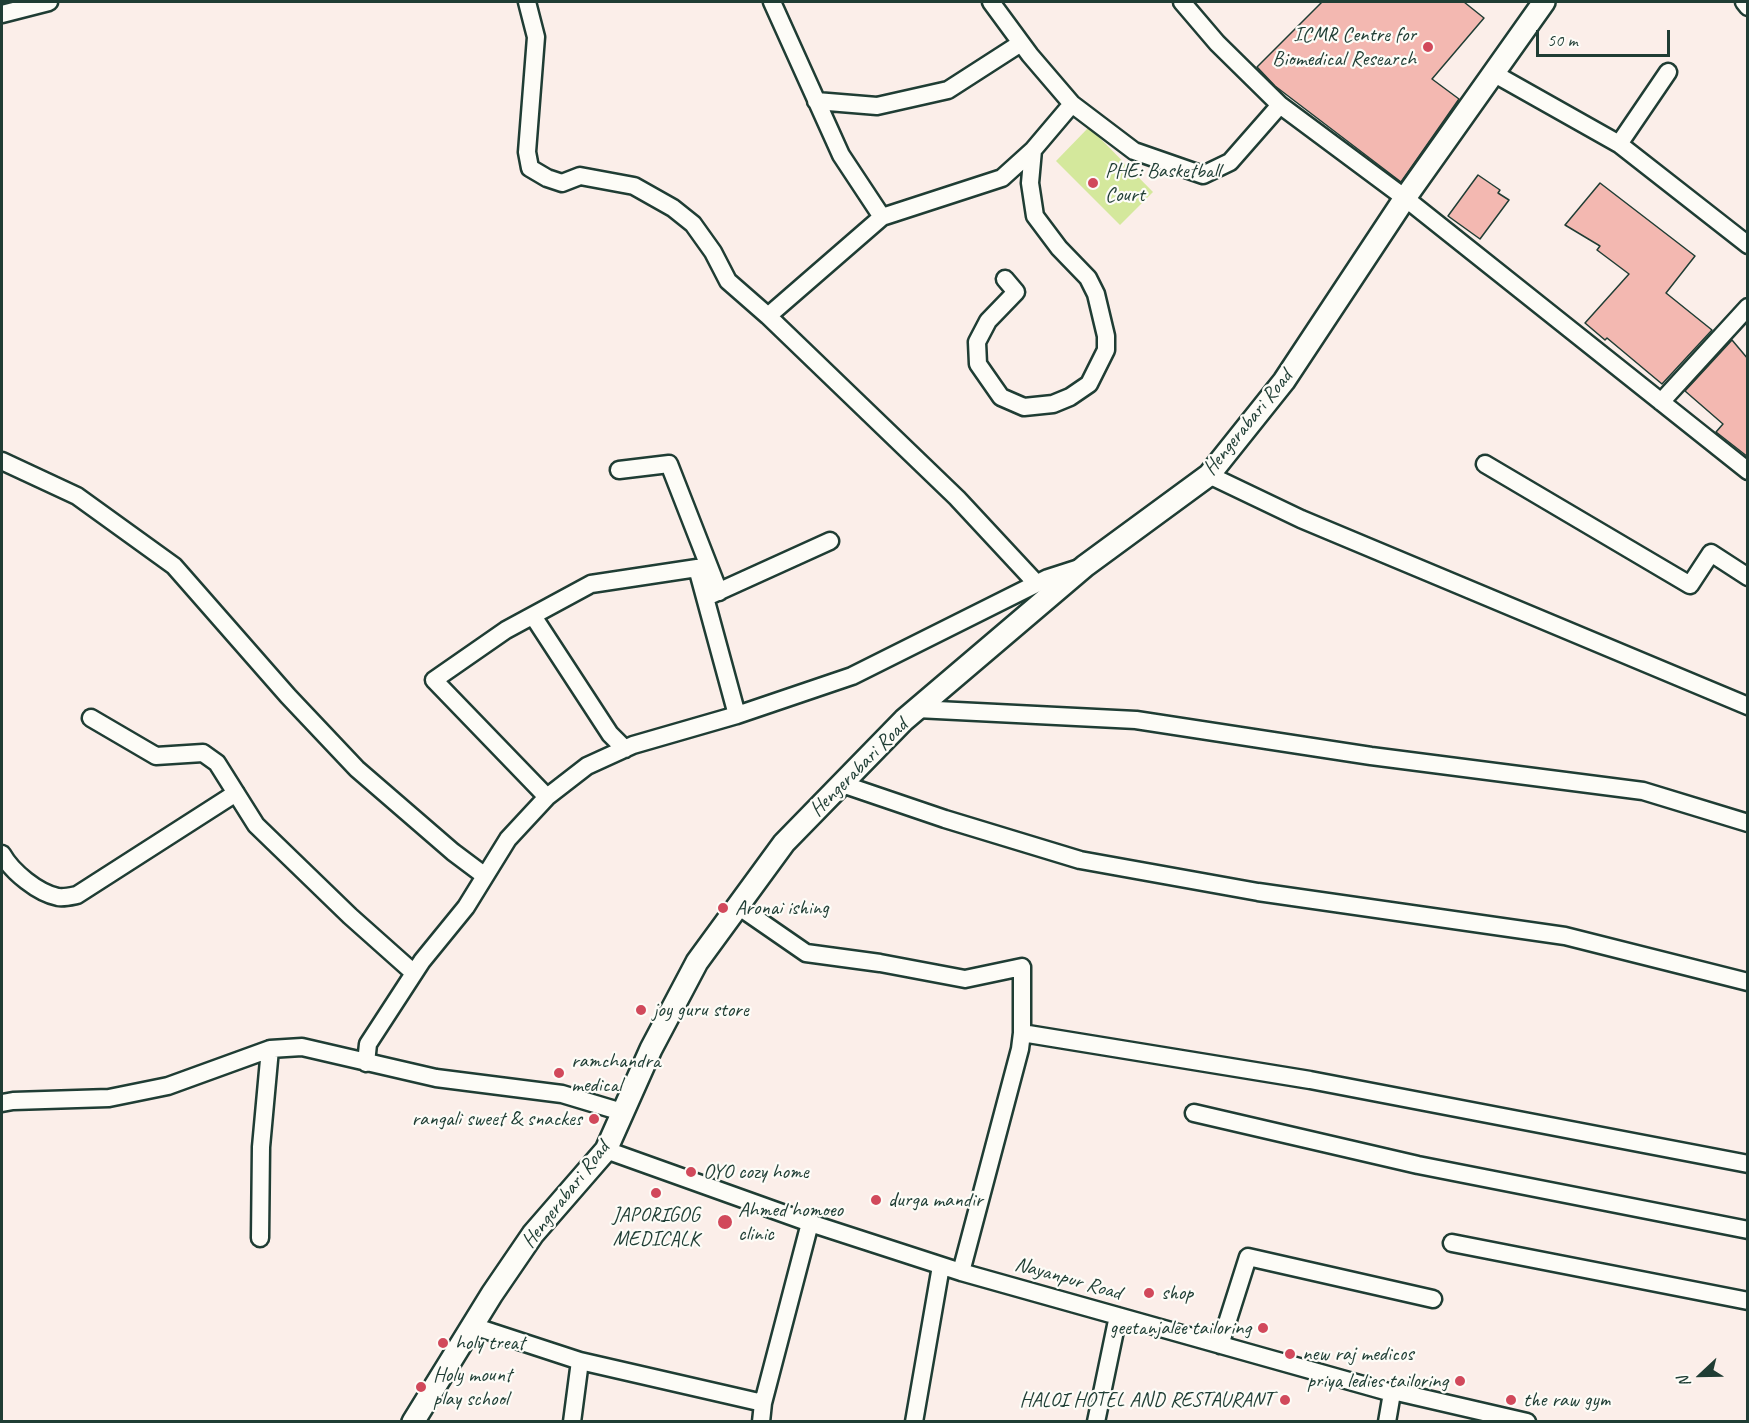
<!DOCTYPE html>
<style>
body{margin:0}
#map{position:relative;width:1749px;height:1423px;overflow:hidden;background:#fbeee9;font-family:Caveat,sans-serif}
canvas{display:block}
.frame{position:absolute;inset:0;border:3px solid #1f3d34;pointer-events:none}
.north{position:absolute;left:1671px;top:1345px;width:60px;height:60px;-webkit-text-stroke:4px #fdfcf7;paint-order:stroke;rotate:248deg;font-size:16px;font-weight:700;line-height:24px;text-align:center;color:#1f3d34}
.north::after{content:'';display:block;margin:auto;width:21px;height:27px;background:#1f3d34;clip-path:polygon(50% 0,100% 100%,50% 72%,0 100%)}
.scale{position:absolute;left:1536px;top:30px;width:134px;height:27px;box-sizing:border-box;border:3px solid #1f3d34;border-top:0;padding-left:8px;font-size:18px;line-height:21px;white-space:nowrap;color:#1f3d34;-webkit-text-stroke:4px #fdfcf7;paint-order:stroke}
</style>
<div id="map">
<canvas width="1749" height="1423"></canvas>
<div class="frame"></div>
<div class="north">N</div>
<div class="scale">50 m</div>
</div>
<script>
const ctx = document.querySelector('canvas').getContext('2d');
ctx.lineJoin = 'round';
function fillPath(path, color) {
  ctx.fillStyle = color;
  ctx.fill(path, 'evenodd');
}
function strokePath(path, color, width, dash) {
  ctx.strokeStyle = color;
  ctx.lineWidth = width;
  ctx.lineCap = dash ? 'butt' : 'round';
  ctx.setLineDash(dash || []);
  ctx.stroke(path);
}
function write(font, color, halo, rows, align = 'center') {
  ctx.font = font + ' Caveat,sans-serif';
  ctx.lineWidth = 4.5;
  ctx.setLineDash([]);
  ctx.textBaseline = 'middle';
  ctx.strokeStyle = halo;
  ctx.fillStyle = color;
  for (const [text, x, y, turn = 0] of rows) {
    ctx.save();
    ctx.translate(x, y);
    ctx.rotate((+turn || 0) * Math.PI / 180);
    ctx.textAlign = isNaN(turn) ? turn : align;
    if (halo) ctx.strokeText(text, 0, 0);
    ctx.fillText(text, 0, 0);
    ctx.restore();
  }
}
const green = new Path2D(`
 M1089,127l64,65 -33,33 -64,-64z`);
const building = new Path2D(`
 M1322,2h142l20,16 -52,61 27,20 -58,83 -126,-96 -18,-19z
 M1478,175l22,15 -2,3 11,7 -29,39 -32,-23z
 M1600,183l95,73 -29,37 46,37 -50,54 -55,-46 -2,2 -20,-17 44,-49 -32,-24 3,-4 -35,-21z
 M1732,340l16,19v98l-32,-25 7,-8 -38,-33z`);
const minor = new Path2D(`
 M527,2l9,35 -9,115 3,16 17,10 15,5 18,-7 54,10 39,22 20,16 20,28 15,29 40,35 189,182 80,86
 M772,2l69,153 41,62 120,-39 31,-28 39,-46
 M991,2l39,53 42,49 62,47 69,24 27,-13 50,-57
 M1182,2l35,41 63,62 125,93 343,273
 M1744,2l4,5
 M2,14l47,-12
 M1493,73l126,71 129,101
 M816,101l61,5 71,-16 73,-47
 M1619,144l49,-72
 M1005,279l11,13 -28,29 -11,21 1,22 23,33 23,10 29,-3 17,-7 19,-13 17,-34v-14l-10,-42 -8,-16 -29,-30 -24,-32 -5,-33 3,-33
 M768,316l114,-99
 M1661,402l87,-95
 M2,461l75,35 97,70 114,130 69,73 96,83 32,24
 M1485,464l205,121 21,-32 37,24
 M619,470l50,-6 50,128
 M1209,475l92,44 447,187
 M711,595l119,-54
 M533,616l77,118 15,15
 M917,709l219,11 235,36 272,35 105,32
 M91,718l65,38 47,-3 14,10 39,62 94,91 64,57
 M842,784l103,35 135,41 178,32 307,44 183,46
 M547,797l-113,-117 72,-50 85,-46 106,-16 40,147
 M2,854c10,18 36,39 56,43 6,1 14,-1 19,-2l159,-102
 M738,906l68,47 74,10 85,16 57,-12v66l-2,16 -59,223
 M1022,1033l288,47 438,84
 M366,1063l2,-19 54,-83 44,-54 42,-68 39,-42 40,-31 46,-21 104,-30 115,-39 196,-98 31,-10
 M2,1103l11,-2 96,-3 59,-12 102,-37 32,-2 134,31 126,16 60,18
 M1194,1113l224,52 330,65
 M606,1150l204,73 151,49 431,121 5,-1 130,30
 M260,1238l1,-91 9,-98
 M1452,1243l296,58
 M473,1326l107,35
 M1220,1345l28,-88 185,42
 M572,1422l8,-61 183,42 47,-180
 M761,1422l2,-19
 M914,1422l27,-156
 M1096,1422l22,-106
 M1387,1422l5,-29`);
const major = new Path2D(`
 M413,1422l79,-128 41,-60 73,-84 45,-101 46,-87 87,-119 120,-123 181,-154 124,-91 75,-94 121,-183 139,-196`);
const markers = [
 [1428,47,6,"#d1495b"],
 [1093,183,6,"#d1495b"],
 [723,908,6,"#d1495b"],
 [641,1010,6,"#d1495b"],
 [559,1073,6,"#d1495b"],
 [594,1119,6,"#d1495b"],
 [691,1172,6,"#d1495b"],
 [656,1193,6,"#d1495b"],
 [876,1200,6,"#d1495b"],
 [725,1222,8,"#d1495b"],
 [1149,1293,6,"#d1495b"],
 [1263,1328,6,"#d1495b"],
 [443,1343,6,"#d1495b"],
 [1290,1354,6,"#d1495b"],
 [1460,1381,6,"#d1495b"],
 [421,1387,6,"#d1495b"],
 [1285,1400,6,"#d1495b"],
 [1511,1400,6,"#d1495b"]
];
const poiNames = [
 ["ICMR Centre for",1416,35,"right"],
 ["Biomedical Research",1416,59,"right"],
 ["PHE: Basketball",1105,171],
 ["Court",1105,195],
 ["Aronai ishing",735,908],
 ["joy guru store",653,1010],
 ["ramchandra",571,1061],
 ["medical",571,1085],
 ["rangali sweet & snackes",582,1119,"right"],
 ["OYO cozy home",703,1172],
 ["durga mandir",888,1200],
 ["Ahmed homoeo",738,1210],
 ["clinic",738,1234],
 ["JAPORIGOG",656,1215,"center"],
 ["MEDICALK",656,1239,"center"],
 ["shop",1161,1293],
 ["geetanjalee tailoring",1251,1328,"right"],
 ["holy treat",455,1343],
 ["new raj medicos",1302,1354],
 ["Holy mount",433,1375],
 ["play school",433,1399],
 ["priya ledies tailoring",1448,1381,"right"],
 ["HALOI HOTEL AND RESTAURANT",1273,1400,"right"],
 ["the raw gym",1523,1400]
];
const streetNames = [
 ["Hengerabari Road",1248,423,-51],
 ["Hengerabari Road",859,768,-45],
 ["Hengerabari Road",566,1195,-52],
 ["Nayanpur Road",1068,1279,16]
];
fillPath(green, '#d4e89c');
fillPath(building, '#f3b8b1');
strokePath(building, '#1f3d34', 1.5);
strokePath(minor, '#1f3d34', 21);
strokePath(major, '#1f3d34', 26);
strokePath(minor, '#fdfcf7', 16);
strokePath(major, '#fdfcf7', 21);
for (const [x, y, r, color] of markers) {
  const dot = new Path2D();
  dot.arc(x, y, r, 0, 2 * Math.PI);
  ctx.fillStyle = color;
  ctx.fill(dot);
  strokePath(dot, '#fdfcf7', 2);
}
write('21px', '#1f3d34', '#fdfcf7', poiNames, 'left');
write('21px', '#1f3d34', '#fdfcf7', streetNames);
</script>
